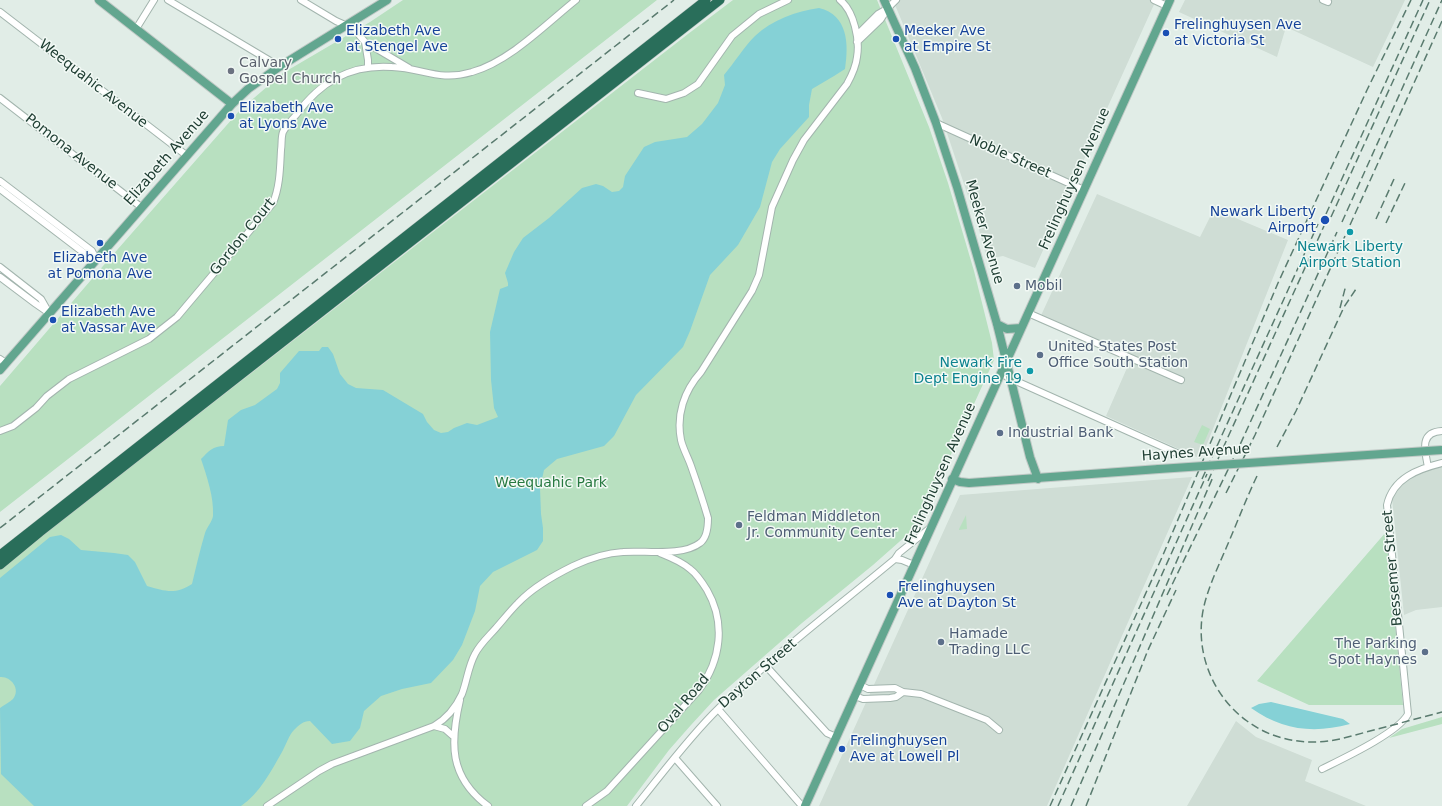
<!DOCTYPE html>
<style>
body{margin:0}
canvas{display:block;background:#e1ede7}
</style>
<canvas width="1442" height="806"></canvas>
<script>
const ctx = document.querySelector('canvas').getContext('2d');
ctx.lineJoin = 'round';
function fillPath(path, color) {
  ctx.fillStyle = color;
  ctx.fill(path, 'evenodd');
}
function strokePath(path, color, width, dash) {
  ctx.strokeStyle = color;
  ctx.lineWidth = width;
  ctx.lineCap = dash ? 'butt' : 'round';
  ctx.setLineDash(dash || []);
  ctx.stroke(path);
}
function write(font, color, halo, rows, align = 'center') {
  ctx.font = font + ' "DejaVu Sans",sans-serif';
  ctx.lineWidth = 3;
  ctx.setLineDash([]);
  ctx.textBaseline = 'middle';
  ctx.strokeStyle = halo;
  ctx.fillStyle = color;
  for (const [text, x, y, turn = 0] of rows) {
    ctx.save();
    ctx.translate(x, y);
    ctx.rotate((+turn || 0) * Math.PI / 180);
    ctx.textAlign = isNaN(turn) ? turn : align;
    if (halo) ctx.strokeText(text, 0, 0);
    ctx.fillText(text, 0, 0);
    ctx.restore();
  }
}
const built = new Path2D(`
 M893,0h263l-121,268 -32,-12 -16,3 -9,-33 -36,-108z
 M1185,0h220l-32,67 -87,-40 -9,30 -98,-45z
 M1097,194l103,43 14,-28 74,31 -87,219 -95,-43 24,-55 -92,-39z
 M1442,467v140l-26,3 -12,5 -12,-117 23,-30z
 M1192,477l-145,329h-228l141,-311z
 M1236,721l20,16 56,23 -7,21 61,25h-179z`);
const green = new Path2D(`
 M403,0h254l-657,512v-126l103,-120 137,-156 43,-37 87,-51z
 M733,0h144l52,127 19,56 26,88 18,72 2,17 -56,123 -22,44 -43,38 -71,58 -88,77 -23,25 -22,25 -42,56h-627v-236l39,-32 649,-504z
 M1202,425l8,4 -7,16 -9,-3z
 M966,515l1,14 -8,1v-1z
 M1386,532l17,173h-94l-52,-24z
 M1442,717v7l-53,14 13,-9z`);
const water = new Path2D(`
 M819,8c29,7 30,36 26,61l-11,7 -22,13 -3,16v12l-29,32 -8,13 -12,45 -22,38 -28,30 -20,56 -7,16 -47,48 -22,41 -10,10 -47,13 -13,11 -4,18 1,26 2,14v13l-6,9 -44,22 -13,14 -5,25 -13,34 -9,15 -22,23 -29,6 -21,7 -17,15 -4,17 -10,13 -18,3 -22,-23c-7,0 -11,4 -16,9 -5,5 -8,15 -12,22 -11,19 -22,41 -41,54h-207l-33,-32 -1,-66c4,-3 10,-6 13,-9 8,-10 -2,-23 -13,-22v-99l50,-41 11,-2 8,4 12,11 33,3 14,2 7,7 12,24c18,5 28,9 45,-2 4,-17 8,-34 13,-51 2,-6 7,-11 8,-17 1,-19 -6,-39 -12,-57 8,-8 12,-13 23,-13l4,-26 13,-10 14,-5 22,-16 3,-6v-10l19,-22h20l3,-4h6l5,7 7,20 8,10 8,4 27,2 40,24 4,8 7,8 7,3 7,-1 6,-4 13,-5 10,2 21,-8 -4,-9 -3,-28 -1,-48 10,-43 8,-3v-3l-3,-10 9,-21 9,-14 26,-20 33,-30 14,-4 7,2 9,6 7,-1 4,-4 2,-11 19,-29 11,-5 32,-5 15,-13 16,-21 7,-18 -1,-10c10,-12 20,-28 31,-39 17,-16 41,-25 64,-28z
 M1271,702l72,17 7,5c-37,10 -68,6 -99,-16l8,-4z`);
const minor = new Path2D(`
 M168,0l104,62 7,5
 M301,0l35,21 18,8 11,13 3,18v7
 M1154,0l13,6
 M1323,0l5,2
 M0,12l186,143
 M136,29l18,-29
 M857,35l21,-21 7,-4
 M365,42l44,26
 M857,42l24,-23 7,-11 8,-8
 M638,93l28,6 18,-6 14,-9 34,-48 27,-22 29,-14
 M0,98l141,109
 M936,123l148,67
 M0,181l92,70 4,8
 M0,189l88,67 8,3
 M0,267l41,32 8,14 -13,-9 -36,-27
 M1028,313l153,67
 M0,359l6,4
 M1007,377l174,78
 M0,431l13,-5 23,-18 11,-12 22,-17 80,-40 28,-22 96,-114c7,-17 7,-35 8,-53 1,-6 0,-13 2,-18 3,-6 9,-12 13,-17 24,-33 54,-51 96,-48 31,1 47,15 80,5 37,-10 74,-48 104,-72
 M1428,467c-3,-16 -9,-35 14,-36
 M895,559l7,1 12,5
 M766,666l61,67 9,4
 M860,685l8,4 27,-1 8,4 18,2 66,26 12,10
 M855,696l8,3 27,-1 6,-1 7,-5
 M460,700c-10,43 -11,77 28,106
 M718,709l84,97
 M434,726l11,3 8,7
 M675,758l42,48
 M1322,769c20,-10 76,-36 86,-55l-21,-209c6,-27 31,-36 55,-42
 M267,806l52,-35 13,-7 102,-38c12,-7 22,-19 28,-32 5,-13 6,-27 13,-40 5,-10 14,-18 21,-26 7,-8 14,-17 22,-25 15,-16 35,-27 55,-37 15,-7 33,-13 50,-14 21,-2 59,5 77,-9 7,-5 8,-17 8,-25 -5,-17 -11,-35 -17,-52 -3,-9 -8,-17 -10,-26 -5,-25 3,-49 20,-68l51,-81 7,-16 13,-68 21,-47 11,-20 43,-56c5,-9 9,-18 10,-27 3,-17 -3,-46 -17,-57
 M586,806l21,-15 92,-101c22,-30 27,-67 8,-100 -5,-8 -10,-16 -17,-21 -9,-8 -20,-12 -30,-16
 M636,806c26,-32 53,-69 83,-98 55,-53 117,-100 176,-149l4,-6 31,-25`);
const major = new Path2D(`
 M99,0l133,104
 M884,0l31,68 21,55 21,64 40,137 33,133 8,22
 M997,324l10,5 14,-1
 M0,370l232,-266 16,-15 31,-22 108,-67
 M952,479l8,3 9,1 190,-14
 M805,806l365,-806`);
const highway = new Path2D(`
 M0,555l706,-555
 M0,565l40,-33 680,-532`);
const rail = new Path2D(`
 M1326,214l97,-214
 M1331,217l99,-217
 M1376,219l18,-40
 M1342,222l100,-222
 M1386,223l19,-40
 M1350,225l92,-204
 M1340,308l6,-23
 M1277,447l19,-36 48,-104 12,-18
 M1257,476c-11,23 -20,47 -30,70 -8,19 -18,39 -23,60 -10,43 7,89 43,115 27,20 61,25 93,18l102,-27
 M1202,479l116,-255
 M1208,481l116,-255
 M1226,493l29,-58 90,-199
 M0,528l674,-528
 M1167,595l72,-148 98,-215
 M1050,806l113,-251 115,-272 89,-193 44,-90
 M1058,806l149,-332
 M1071,806l142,-329
 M1086,806l62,-156 28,-60`);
const majorBridge = new Path2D(`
 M1159,469l283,-19`);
const markers = [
 [1166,33,4,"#1a4fb4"],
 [338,39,4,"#1a4fb4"],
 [896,39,4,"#1a4fb4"],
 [231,71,4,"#6b7280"],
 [231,116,4,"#1a4fb4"],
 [1325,220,5,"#1a4fb4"],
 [1350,232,4,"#0f9aa8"],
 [100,243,4,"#1a4fb4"],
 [1017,286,4,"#5c6f8a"],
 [53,320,4,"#1a4fb4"],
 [1040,355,4,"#5c6f8a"],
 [1030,371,4,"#0f9aa8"],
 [1000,433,4,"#5c6f8a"],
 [739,525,4,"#5c6f8a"],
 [890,595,4,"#1a4fb4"],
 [941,642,4,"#5c6f8a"],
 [1425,652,4,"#5c6f8a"],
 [842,749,4,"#1a4fb4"]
];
const transitNames = [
 ["Frelinghuysen Ave",1174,25],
 ["at Victoria St",1174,41],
 ["Elizabeth Ave",346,31],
 ["at Stengel Ave",346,47],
 ["Meeker Ave",904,31],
 ["at Empire St",904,47],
 ["Elizabeth Ave",239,108],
 ["at Lyons Ave",239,124],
 ["Newark Liberty",1316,212,"right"],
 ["Airport",1316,228,"right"],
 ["Elizabeth Ave",100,258,"center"],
 ["at Pomona Ave",100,274,"center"],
 ["Elizabeth Ave",61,312],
 ["at Vassar Ave",61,328],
 ["Frelinghuysen",898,587],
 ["Ave at Dayton St",898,603],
 ["Frelinghuysen",850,741],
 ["Ave at Lowell Pl",850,757]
];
const worshipNames = [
 ["Calvary",239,63],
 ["Gospel Church",239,79]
];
const streetNames = [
 ["Weequahic Avenue",93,84,38],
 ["Pomona Avenue",71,152,38],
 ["Noble Street",1010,157,24],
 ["Elizabeth Avenue",167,158,-49],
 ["Frelinghuysen Avenue",1075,179,-66],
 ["Meeker Avenue",984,232,74],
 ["Gordon Court",243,237,-51],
 ["Haynes Avenue",1196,453,-4],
 ["Frelinghuysen Avenue",941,474,-66],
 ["Bessemer Street",1393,568,-95],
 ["Dayton Street",758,674,-41],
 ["Oval Road",684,704,-50]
];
const cultureNames = [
 ["Newark Liberty",1350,247],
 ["Airport Station",1350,263],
 ["Newark Fire",1022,363,"right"],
 ["Dept Engine 19",1022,379,"right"]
];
const serviceNames = [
 ["Mobil",1025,286],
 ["United States Post",1048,347],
 ["Office South Station",1048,363],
 ["Industrial Bank",1008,433],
 ["Feldman Middleton",747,517],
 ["Jr. Community Center",747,533],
 ["Hamade",949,634],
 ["Trading LLC",949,650],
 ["The Parking",1417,644,"right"],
 ["Spot Haynes",1417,660,"right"]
];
const parkNames = [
 ["Weequahic Park",551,483]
];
fillPath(built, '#cfddd5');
fillPath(green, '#b8e0c0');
fillPath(water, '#85d1d6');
strokePath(minor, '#a3b5ae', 8);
strokePath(major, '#c1c9c6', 10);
strokePath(highway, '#c1c9c6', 10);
strokePath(minor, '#fff', 6);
strokePath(major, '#62a68f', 8);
strokePath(highway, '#296e5a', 9);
strokePath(rail, '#5a7b6f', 1.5, [8, 4]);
strokePath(majorBridge, '#c1c9c6', 10, []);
strokePath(majorBridge, '#62a68f', 8);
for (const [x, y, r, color] of markers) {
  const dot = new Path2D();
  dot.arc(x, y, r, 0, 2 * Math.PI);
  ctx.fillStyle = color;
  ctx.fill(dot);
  strokePath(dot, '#f2f9f5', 1.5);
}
write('14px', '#164399', '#f2f9f5', transitNames, 'left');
write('14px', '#5b616d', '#f2f9f5', worshipNames, 'left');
write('14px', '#203f34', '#f2f9f5', streetNames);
write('14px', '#0d838f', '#f2f9f5', cultureNames);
write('14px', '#4e5e75', '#f2f9f5', serviceNames, 'left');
write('14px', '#277940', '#f2f9f5', parkNames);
</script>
